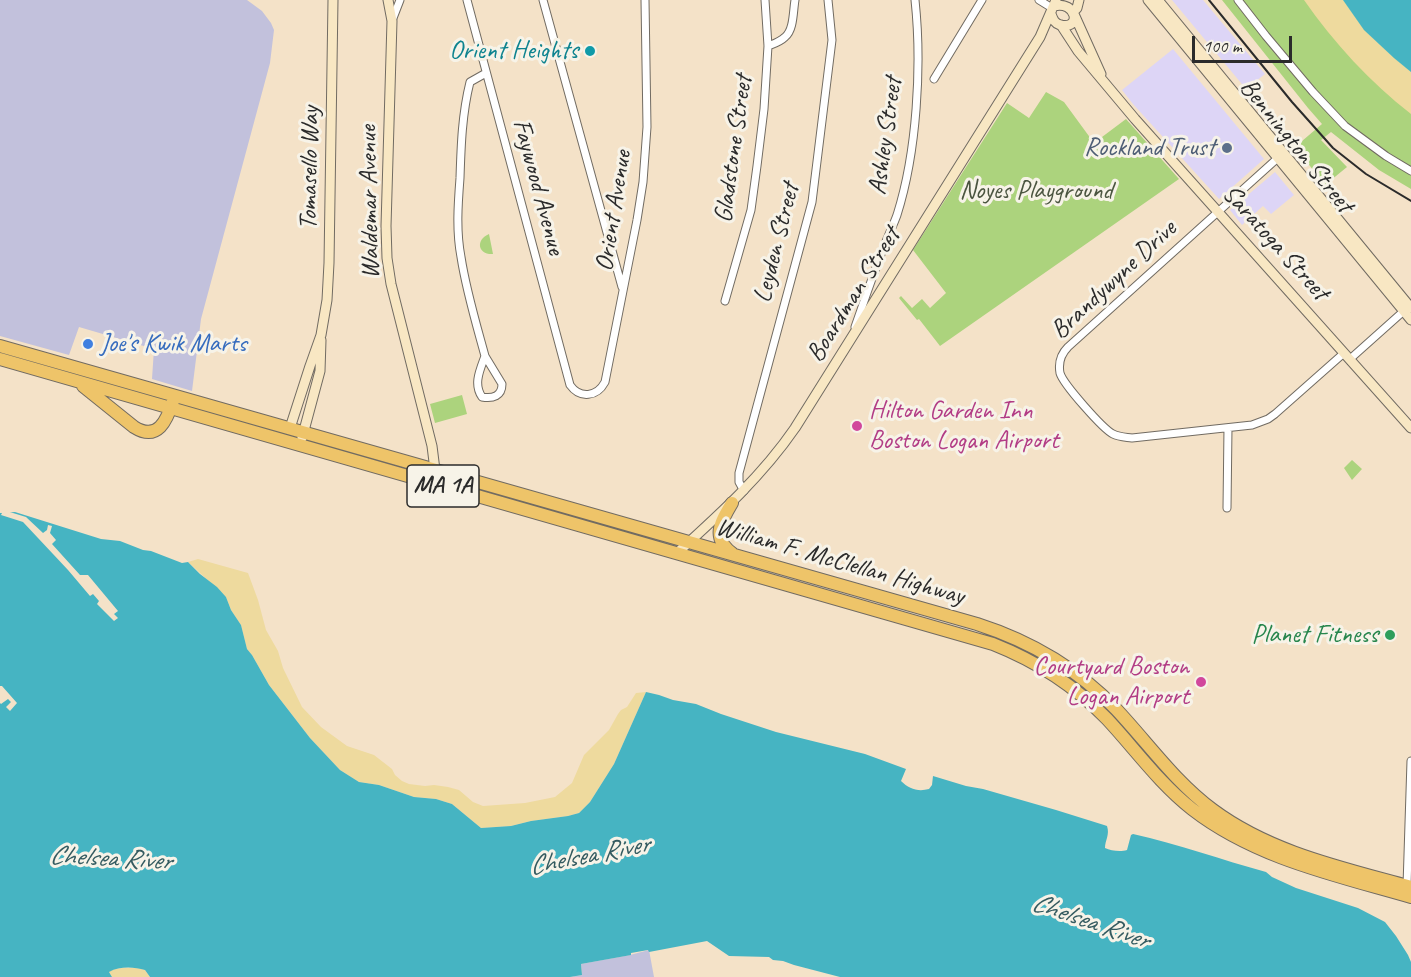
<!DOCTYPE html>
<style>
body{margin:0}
#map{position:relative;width:1411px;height:977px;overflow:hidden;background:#f4e2c8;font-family:Caveat,sans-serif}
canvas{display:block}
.scale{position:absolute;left:1192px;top:36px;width:100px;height:27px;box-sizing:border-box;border:3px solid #2b2b2b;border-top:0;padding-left:8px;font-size:18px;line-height:21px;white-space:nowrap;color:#2b2b2b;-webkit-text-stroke:4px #f7f3e8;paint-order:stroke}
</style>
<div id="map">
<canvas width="1411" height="977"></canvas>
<div class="scale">100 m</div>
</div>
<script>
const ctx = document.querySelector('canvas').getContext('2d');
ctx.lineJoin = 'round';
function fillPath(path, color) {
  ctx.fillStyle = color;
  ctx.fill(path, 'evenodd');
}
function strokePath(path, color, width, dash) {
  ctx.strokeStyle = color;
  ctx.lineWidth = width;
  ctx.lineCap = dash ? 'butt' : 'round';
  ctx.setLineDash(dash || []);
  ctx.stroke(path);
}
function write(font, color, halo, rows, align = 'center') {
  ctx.font = font + ' Caveat,sans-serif';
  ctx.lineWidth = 6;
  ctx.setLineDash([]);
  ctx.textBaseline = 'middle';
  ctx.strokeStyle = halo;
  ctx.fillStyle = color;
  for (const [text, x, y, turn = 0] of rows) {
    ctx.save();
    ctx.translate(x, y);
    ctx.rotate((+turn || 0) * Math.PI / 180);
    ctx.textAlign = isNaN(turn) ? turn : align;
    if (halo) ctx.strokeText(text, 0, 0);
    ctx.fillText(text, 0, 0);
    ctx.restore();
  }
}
const built = new Path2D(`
 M1172,0h31l62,74 -19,15z
 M1173,49l91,110 -45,40 -86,-95 -11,-14z
 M1275,172l19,23 -23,19 -8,-8 -21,19 -12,-15z`);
const industrial = new Path2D(`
 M0,0h247l15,11 9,12 3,7 -4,33 -69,256 -9,72 -40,-12 2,-30 -75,-22 -10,28 -69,-19z
 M649,950l5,27h-84l12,-2 -1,-11 49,-9z`);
const green = new Path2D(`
 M1222,0h121l21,30 30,28 17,14v117l-32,-19 -48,-38 -10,8 26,27 -22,18 -30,-38 27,-23 -14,-16z
 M1046,92l18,10 30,41 32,-24 53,60 -239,167 -21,-27 -2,1 -18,-22 2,-2 11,12 10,-9 8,9 16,-15 -33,-43 94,-147 22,15z
 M489,234l4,20c-15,1 -18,-14 -4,-20z
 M462,395l5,19 -32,9 -5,-19z
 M1352,460l10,9 -10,11 -8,-12z`);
const sand = new Path2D(`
 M1304,0h39l21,30 30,28 17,14v42c-41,-32 -77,-71 -107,-114z
 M198,559l50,14 10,27 8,30 12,21 5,17 19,39 19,20 26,19 27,9 18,14 3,6 7,6 7,3 16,2 9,-1 14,2 11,3 14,12 10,4 42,-3 30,-6 17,-14 12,-28 25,-25 9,-16 3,-4 6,-3 9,-14 10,-1 -32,72 -24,38 -11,11 -11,3 -37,5 -20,5 -30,2 -29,-24 -16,-5 -22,-2 -35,-12 -20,-3 -19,-12 -30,-32 -41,-53 -17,-30 -5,-6 -6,-24 -10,-15 -5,-13 -38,-35z
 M122,968h15l8,2 5,7h-38l-3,-5 2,-2z`);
const water = new Path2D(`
 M1343,0h68v72l-17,-14 -30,-28z
 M15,512l86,27 19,2 23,9 8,1 31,12 6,-1 12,12 17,13 9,10 5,13 10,15 6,24 5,6 17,30 41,53 30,32 19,12 20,3 35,12 22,2 16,5 29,24 30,-2 20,-5 37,-5 11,-3 11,-11 24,-38 32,-72 13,3 14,5 23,4 25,10 55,18 89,22 41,15 -5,12c8,8 17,11 28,8l3,-4 1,-9 33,10 17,3 73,21 48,15 3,1c3,9 -2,14 -2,22 6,3 16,4 22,2l4,-15 2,-1c45,10 89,26 133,38l6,5 24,11 62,20 27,14 11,14 12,19 3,7v15h-571l-46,-12 -11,-4 -10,-1 -4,-3 -40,-1 -22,-15 -58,11 -1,-2 -17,3v2l-50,9 1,11 -12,2h-420l-5,-7c-11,-3 -25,-4 -36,2l3,5h-112v-464z`);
const pier = new Path2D(`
 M0,509l26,8 17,16 4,-3 1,-5 4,1 -2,7 6,7 -4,4 28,31h8l30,36 -4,3 4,4 -4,3 -17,-17 2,-3 -6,-7 -3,2 -22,-26 -45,-48 -22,-7 1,-2 -2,-1z
 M0,686h2l15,17 -7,8 -4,-4 5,-5 -3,-3 -7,5 -1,-1z`);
const street = new Path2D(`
 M467,0l103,385c10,14 27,12 35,-3l32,-162 6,-38 4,-55 -2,-127
 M543,0l79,287
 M1039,0l13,8
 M1238,0l28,36 47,56 32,34 41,30 25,15
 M393,18l7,-18
 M768,46c5,-2 12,-4 17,-9 9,-7 8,-26 10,-37
 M934,79l48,-79
 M1280,156l-212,191c-7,7 -10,15 -8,26 3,11 43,56 53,61 6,3 12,3 19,4l120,-13 16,-6 7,-5 69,-61
 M725,301l26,-91 6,-44 7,-57 4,-63 -3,-46
 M855,327c9,-26 18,-52 28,-78 4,-11 10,-23 14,-34 20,-63 25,-150 18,-215
 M485,356c-9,-33 -19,-66 -24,-99 -5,-26 -3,-53 -1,-79 1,-32 2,-64 10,-96l16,-9
 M485,356l17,28c0,12 -9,15 -20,13 -9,-13 -2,-27 3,-41z
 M1350,359l56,-50
 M744,491l-5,-9v-9l73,-271 20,-162 -4,-40
 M1227,508l1,-80
 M1407,886l4,-125`);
const secondary = new Path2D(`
 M388,0l4,21 -6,205 1,32 4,26 41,162 3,24
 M1148,0l263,320
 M1158,0l253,308
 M1074,11l3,-3 2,-8
 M1051,14c2,5 3,9 9,11 23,5 16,-25 -6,-19
 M1074,14l27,60
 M1061,25l17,26 57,68 276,309
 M290,428l20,-62 11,-31 6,-35 2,-37 4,-263
 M302,438l18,-67 1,-31
 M677,553c43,-39 85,-77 118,-125l245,-391 16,-37`);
const highway = new Path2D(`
 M0,346l977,278c53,17 101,45 139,85 32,34 59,73 97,101 58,43 130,58 198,77
 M0,359l993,285c43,17 82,42 114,75 28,30 52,64 85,90 63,49 143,66 219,88
 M83,386l51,41c24,15 33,-7 39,-26
 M732,503c-12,20 -21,35 1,51`);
const rail = new Path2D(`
 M1209,0l83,102 41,46 33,26 45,27`);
const markers = [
 [590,51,6,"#0f9aa8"],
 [1227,148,6,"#5c6f8a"],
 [88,344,6,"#3f7fe0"],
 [857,426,6,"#d1479c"],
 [1390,635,6,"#2e9e5b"],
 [1201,682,6,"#d1479c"]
];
const shields = [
 [443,486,72]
];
const shieldNames = [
 ["MA 1A",443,486]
];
const cultureNames = [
 ["Orient Heights",578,51]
];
const streetNames = [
 ["Ashley Street",886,136,-82],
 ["Bennington Street",1296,146,51],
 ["Gladstone Street",734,149,-82],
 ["Tomasello Way",310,168,-89],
 ["Faywood Avenue",538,187,75],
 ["Waldemar Avenue",370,202,-91],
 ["Orient Avenue",614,211,-81],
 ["Leyden Street",777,243,-76],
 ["Saratoga Street",1275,243,48],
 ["Brandywyne Drive",1114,280,-43],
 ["Boardman Street",854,295,-58],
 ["William F. McClellan Highway",840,562,16]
];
const serviceNames = [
 ["Rockland Trust",1215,148]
];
const parkNames = [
 ["Noyes Playground",1036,191]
];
const shopNames = [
 ["Joe's Kwik Marts",100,344]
];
const hotelNames = [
 ["Hilton Garden Inn",869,411],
 ["Boston Logan Airport",869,441],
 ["Courtyard Boston",1189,667,"right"],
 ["Logan Airport",1189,697,"right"]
];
const leisureNames = [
 ["Planet Fitness",1378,635]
];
const waterNames = [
 ["Chelsea River",589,856,-11],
 ["Chelsea River",110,859,3],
 ["Chelsea River",1090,922,19]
];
fillPath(built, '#ddd5f6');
fillPath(industrial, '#c2c1dc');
fillPath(green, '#acd37d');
fillPath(sand, '#eeda9e');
fillPath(water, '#46b4c2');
fillPath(pier, '#f4e2c8');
strokePath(street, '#716b62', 9);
strokePath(secondary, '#716b62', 11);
strokePath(highway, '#716b62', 14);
strokePath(street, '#fff', 7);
strokePath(secondary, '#f8e7c3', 9);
strokePath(highway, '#eec469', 12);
strokePath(rail, '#2b2b2b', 2);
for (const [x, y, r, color] of markers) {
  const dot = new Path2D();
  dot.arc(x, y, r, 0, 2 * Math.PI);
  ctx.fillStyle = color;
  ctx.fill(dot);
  strokePath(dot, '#f7f3e8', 2);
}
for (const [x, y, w] of shields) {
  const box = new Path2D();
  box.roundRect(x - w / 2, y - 21, w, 42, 4.5);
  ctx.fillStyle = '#f7f3e8';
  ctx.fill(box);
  strokePath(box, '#2b2b2b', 1.5);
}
write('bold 24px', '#2b2b2b', null, shieldNames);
write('26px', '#0d838f', '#f7f3e8', cultureNames, 'right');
write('26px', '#2b2b2b', '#f7f3e8', streetNames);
write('26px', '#4e5e75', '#f7f3e8', serviceNames, 'right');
write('26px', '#4b5540', '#f7f3e8', parkNames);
write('26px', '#366cbe', '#f7f3e8', shopNames, 'left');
write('26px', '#b23c85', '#f7f3e8', hotelNames, 'left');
write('26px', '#27864d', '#f7f3e8', leisureNames, 'right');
write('italic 27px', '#345b60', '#f7f3e8', waterNames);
</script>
